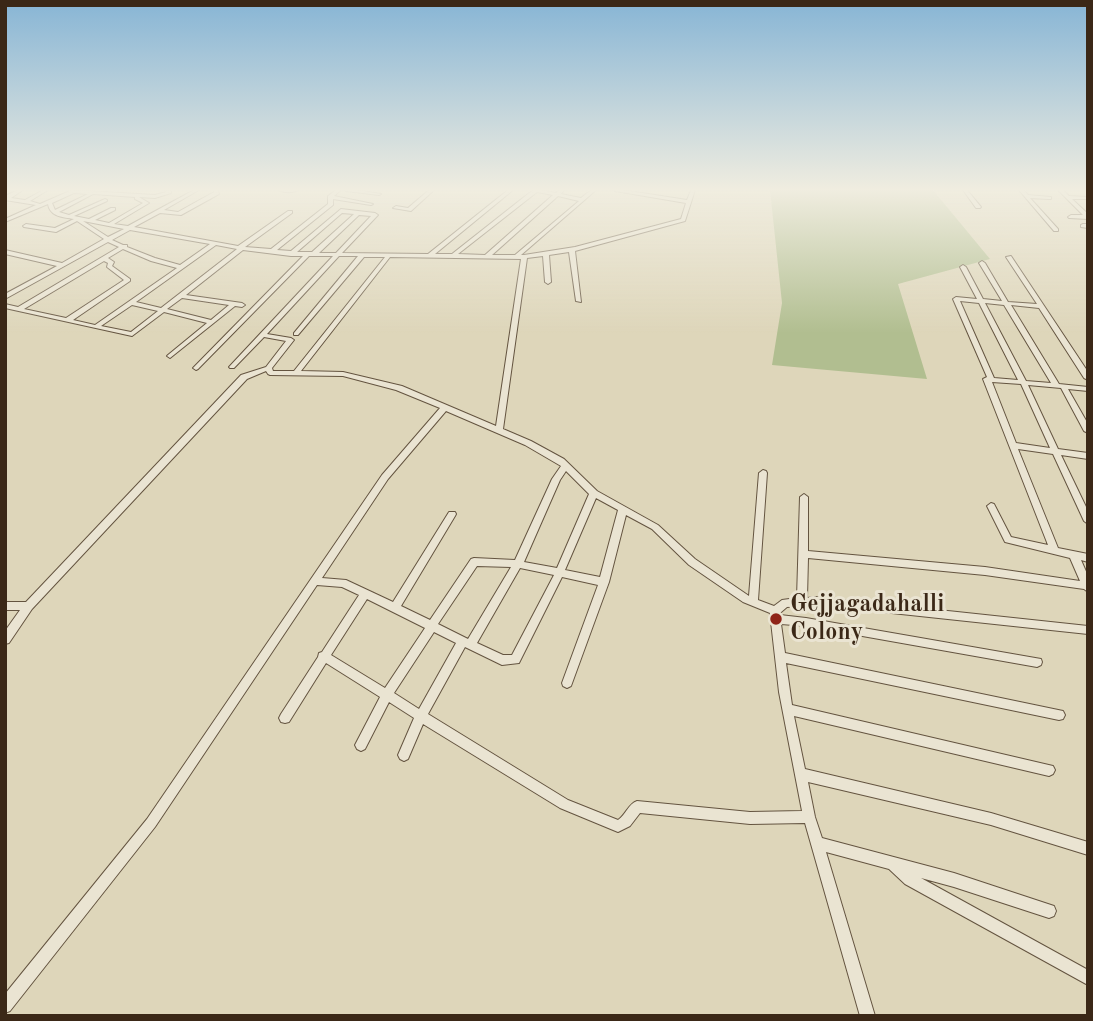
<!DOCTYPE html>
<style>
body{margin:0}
#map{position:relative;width:1093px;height:1021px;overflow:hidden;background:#ded6ba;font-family:"Old Standard TT",serif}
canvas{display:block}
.frame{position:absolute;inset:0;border:7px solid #3b2817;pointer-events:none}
</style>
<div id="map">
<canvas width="1093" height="1021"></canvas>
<div class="frame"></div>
</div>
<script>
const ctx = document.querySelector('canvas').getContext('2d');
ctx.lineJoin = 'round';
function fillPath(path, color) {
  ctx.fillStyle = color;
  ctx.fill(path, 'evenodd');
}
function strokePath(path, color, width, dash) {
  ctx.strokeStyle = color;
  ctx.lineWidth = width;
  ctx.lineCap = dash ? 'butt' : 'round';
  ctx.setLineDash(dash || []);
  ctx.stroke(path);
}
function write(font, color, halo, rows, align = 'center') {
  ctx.font = font + ' "Old Standard TT",serif';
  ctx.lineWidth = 6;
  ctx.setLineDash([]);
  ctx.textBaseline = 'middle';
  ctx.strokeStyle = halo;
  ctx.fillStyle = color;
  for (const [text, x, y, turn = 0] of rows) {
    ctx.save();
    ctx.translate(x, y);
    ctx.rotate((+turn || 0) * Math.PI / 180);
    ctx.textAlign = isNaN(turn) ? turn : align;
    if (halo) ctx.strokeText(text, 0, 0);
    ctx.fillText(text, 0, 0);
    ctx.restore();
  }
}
const green = new Path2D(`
 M770,190h163l57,69 -92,25 29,95 -155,-14 10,-62z`);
const minor = new Path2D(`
 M18,190h5l-12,8 14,2 18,-10h5l-18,11 10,3 32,-14 83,5 11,-3 -1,-2 6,1v2l-16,5 -16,-1 10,6 -35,21 14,2 66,-36h5l-35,20 14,2 36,-20v-2h4l1,4 -38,21 -21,-2 -26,14 104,19 50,-35h4v2l-47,34 26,2 57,-45v-8l8,-6h5l-7,6 39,8 -2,1 -38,-6v6l-56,45 14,1 50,-42 34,4 3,2 -36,38 86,1 80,-64h5l-78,64h17l81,-64h9l14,3 3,-3h5l-3,4 20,4 10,-8h5l-75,65h3l51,-8 106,-28 5,-16 -71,-12 -2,-1h10l64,10 4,-10h4l-10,31 -110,30 6,51 -5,-1 -7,-49 -20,3 2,27 -3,2 -3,-2 -2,-26 -16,2 -24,171 28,12 33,18 33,32 61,34 37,34 54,37 10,-123 4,-3 3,1 1,2 -9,127 16,6 8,-6 15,-2 3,-101 4,-3 4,3v54l177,16 95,14 -10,-23 -65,-16 -18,-36 4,-3 3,1 17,33 37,8 -65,-166 4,-2 -34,-78 3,-2 21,2 -17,-32 3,-2 3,2 17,32 19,2 -23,-38 3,-2 3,2 23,39 29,2 -31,-47 5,-1 77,116v8l-4,-2 -45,-70 -28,-3 48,79 29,3v4l-20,-2 20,35v9l-4,-2 -23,-43 -33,-3 30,64 30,4v6l-27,-4 27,56v13l-4,-3 -31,-67 -35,-5 40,99 30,6v8l-7,-2 7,16v16l-4,-3 -99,-14 -177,-17 -1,40 10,-1 271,29v8l-271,-29 -30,2 -7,6v2l26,3 235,41 1,3 -1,3 -4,2 -231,-41 -25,-2 4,29 278,58 2,4 -2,4 -4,1 -273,-57 6,42 261,61 2,4 -2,4 -4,2 -255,-60 11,53 186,44 97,29v13l-97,-30 -183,-43 7,35 7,21 132,35 100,33 2,5 -2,5 -5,2 -95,-31 -33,-9 167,92v15l-183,-101 -16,-15 -63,-17 49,164h-15l-55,-193 -55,1 -110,-11 -10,13 -12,6 -58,-24 -137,-84 -15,35 -4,2 -4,-2 -2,-4 16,-37 -25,-16 -24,47 -4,2 -4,-2 -2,-4 25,-48 -54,-34 -37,59 -4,1 -4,-1 -2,-4 2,-4 37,-57 1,-4 3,-1 37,-57 -17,-8 -25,-2 -162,242 -145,184 -5,2v-19l142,-175 235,-344 58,-67 -44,-18 -53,-14 -73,-1 -2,-1 -2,-3 -19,8 -215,230 -23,34 -4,1v-13l15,-21h-15v-8h21l215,-227 25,-8 20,-26 -22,-4 -30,31h-4l-1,-1 104,-111h-24l-111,113 -2,1 -3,-2 1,-1 109,-111h-12l-48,-6 -57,45 56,8 3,2 -3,2 -7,-1 -65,52 -3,-2 1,-1 39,-32 -43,-11 -32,24 -127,-28v-4l13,3 101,-60 -11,-5 -103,57v-5l52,-28 -52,-12v-4l57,13 42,-24 -27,-18 -21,11 -32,-5 -1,-1 3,-2 29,4 19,-9c-11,-2 -24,-2 -26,-15l-43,18v-3l31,-14 -31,-5v-4zM537,192l16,3 -68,60 -27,-1zM74,193l14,1 -33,16 -3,-7zM93,194l42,3v2l8,4 -34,20 -14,-3 20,-10v-2h-4l-22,11 -15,-3 33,-15v-1l-2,-1 -36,16 -10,-3zM558,196l21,5 -64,54h-23zM342,213l12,1 -42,38h-15zM359,215l12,1 -35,37h-17zM83,221l41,8 -16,8zM130,230l80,14 -30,21 -25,-7 -28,-11v-2h-4l-11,-5zM216,245l21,4 -76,59 -25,-6zM123,249l28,12 26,7 -82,57 -22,-5 57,-39v-2l-18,-13 2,-4 -6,-4zM339,256h19l-64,77v2h4l66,-78h21l-91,114h-21l-1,-3 22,-28 -3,-2 -24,-4zM390,257l131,2 -25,167 -94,-40 -59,-14 -42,-1zM104,261l4,2 -1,4 17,13 -58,38 -42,-9zM182,298l47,7 -18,15 -44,-11zM960,301l19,2 39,77 -24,-2zM985,303l19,2 47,78 -25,-2zM132,305l26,6 -27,21 -30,-6zM992,382l29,2 29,64 -34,-5zM446,411l79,34 36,21 -9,13 -37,81 -41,-2 -3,1 -41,61 -29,-14 54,-90 1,-2 -1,-2h-6l-56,90 -47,-22 -24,-2 66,-99zM566,471l23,23 -32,74 -33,-6 36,-82zM596,498l22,12 -18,67 -35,-7zM626,515l26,14 37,36 54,37 27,11 9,79 23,119 -52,1 -113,-11c-9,3 -11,14 -19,19l-50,-20 -140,-86 37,-67 37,18 17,-2 43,-86 36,8 -36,98 1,3 4,2 4,-2 38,-104zM477,566l34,1 -43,72 -30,-15zM520,568l34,7 -42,80h-9l-26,-12zM367,599l58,29 -40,60 -54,-33zM434,632l22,11 -37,66 -25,-16z
 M279,190h19c-4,3 -15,3 -19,0z
 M344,190h13l24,4 -2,1 -33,-4z
 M429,190h5l-23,21 -18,-3 3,-2 12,2z
 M963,190h4l14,17 -1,1h-4z
 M1019,190h5l4,5 23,2v2h-2l-19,-1 28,31v2h-4z
 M1058,190h5l6,6 19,1v2h-16l16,15v5l-19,-1 -1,-1 3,-2h12z
 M1083,224h5v4l-7,-1v-2z`);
const markers = [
 [776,619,7,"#8f2418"]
];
const poiNames = [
 ["Gejjagadahalli",790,605],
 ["Colony",790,633]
];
fillPath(green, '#b1be90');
strokePath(minor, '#645440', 2);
fillPath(minor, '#eae4d2');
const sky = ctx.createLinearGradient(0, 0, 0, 333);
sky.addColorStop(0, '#87b5d5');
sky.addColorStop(0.57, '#f0ede0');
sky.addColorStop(1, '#f0ede000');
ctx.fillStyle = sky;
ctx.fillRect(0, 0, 1093, 333);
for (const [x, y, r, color] of markers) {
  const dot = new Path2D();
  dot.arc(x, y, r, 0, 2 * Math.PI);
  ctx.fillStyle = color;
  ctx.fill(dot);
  strokePath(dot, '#eae4d2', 2.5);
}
write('bold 24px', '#3b2817', '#eae4d2', poiNames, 'left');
</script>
